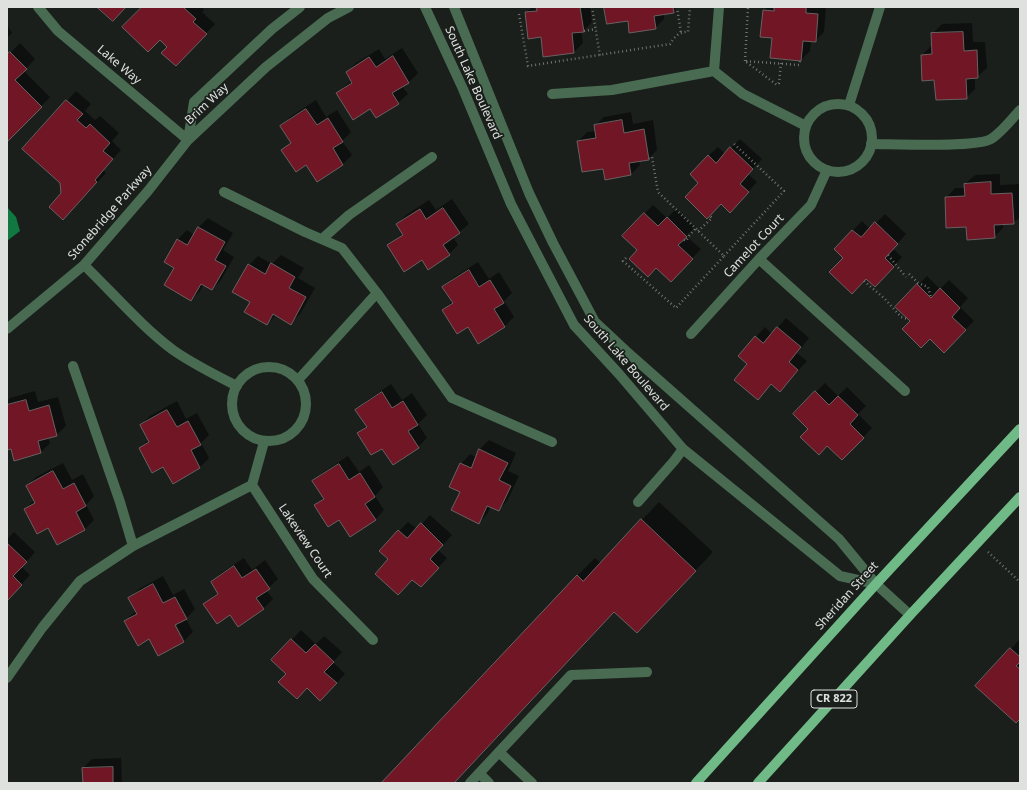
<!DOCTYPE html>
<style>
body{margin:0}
#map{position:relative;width:1027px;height:790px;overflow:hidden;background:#1a1f1b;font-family:"Noto Sans",sans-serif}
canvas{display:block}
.frame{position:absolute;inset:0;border:8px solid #dee1de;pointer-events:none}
</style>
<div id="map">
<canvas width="1027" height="790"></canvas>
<div class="frame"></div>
</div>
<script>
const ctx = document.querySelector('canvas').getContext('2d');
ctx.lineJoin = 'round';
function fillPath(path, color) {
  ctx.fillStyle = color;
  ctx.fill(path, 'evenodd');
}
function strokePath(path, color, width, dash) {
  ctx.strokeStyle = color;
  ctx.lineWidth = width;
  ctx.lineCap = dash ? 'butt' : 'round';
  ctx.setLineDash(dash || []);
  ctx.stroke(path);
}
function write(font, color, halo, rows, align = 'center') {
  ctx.font = font + ' "Noto Sans",sans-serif';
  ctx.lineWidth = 3.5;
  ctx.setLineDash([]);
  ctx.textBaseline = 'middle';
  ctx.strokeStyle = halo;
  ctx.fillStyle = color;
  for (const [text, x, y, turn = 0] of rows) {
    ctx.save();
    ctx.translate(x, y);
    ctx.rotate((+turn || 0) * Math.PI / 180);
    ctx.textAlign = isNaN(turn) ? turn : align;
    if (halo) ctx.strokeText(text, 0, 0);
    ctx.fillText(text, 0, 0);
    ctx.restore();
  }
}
const water = new Path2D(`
 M7,207l9,10 4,14 -13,10z`);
const shadow = new Path2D(`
 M143,7h59l2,3 -2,2 13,12 -39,41 -8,-18z
 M532,7h58l2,15 -9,9h-2l2,12 -9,9 -32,-16 -16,-23z
 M606,7h72l-5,5 -9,2v5l-9,9 -26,-8z
 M767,7h59l-2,25 -9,9h-4l-1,10 -9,9 -28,-23 -9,-26z
 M972,23l1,19h12l2,26 -10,9h-2v12l-9,9 -31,-19 -13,-24 9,-9h2v-13l9,-9z
 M7,25l5,8 -5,5z
 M20,43l15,16 -11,12 26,26 -43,44v-85z
 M402,48l16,25 -9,9 -7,4 6,8 -10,9 -21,14 -6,-10 -34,-14 15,-13 -5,-8 9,-9 23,-14 6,10z
 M76,91l15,13 -6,7 10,9 5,-4 19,17 -7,8 9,9 -18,20 3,3 -43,46 -2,-36 -38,-34z
 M316,100l10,17 11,-7 14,22 -9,9 10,14 -9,9 -25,17 -11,-17 -24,-14 8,-8 -10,-16 9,-9z
 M631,112l2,12 20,-4 4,30 -9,9 -9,2 1,4 -9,9 -27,-6 -26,-26 9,-10 9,-1 -1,-5 9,-9z
 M740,139l22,20 -14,15 9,8 -18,20 -39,-20 8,-26 10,-9 7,7z
 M1000,174v11l20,-1v33l-7,6 -10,1v4l-9,9 -27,-11 -21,-28 9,-10h11l-1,-4 10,-9z
 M452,199l17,25 -16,13 5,8 -9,9 -27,5 -34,-13 15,-13 -6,-9 9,-9 23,-15 7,10z
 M653,205l14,13 9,-9 19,18 -9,9 15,13 -21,22 -36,-57z
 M885,214l21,20 -13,15 9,8 -18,20 -39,-19 -10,-9 27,-28 8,8z
 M208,218l25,15 -10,17 11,7 -13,23 -9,9 -8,-5 -4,7 -9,9 -15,-32 -11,-6 13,-23 9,-9 7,5 5,-8z
 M281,255l23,13 -6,10 17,10 -15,26 -10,9 -14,-8 -9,9 -16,-22 -2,-37 9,-9 14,8z
 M478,262l11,17 10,-7 13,21 -8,8 10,16 -9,9 -26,16 -11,-16 -25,-16 9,-9 -9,-14 10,-9z
 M927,276l13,13 9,-9 19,18 -8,9 14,14 -30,30 -48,-44z
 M786,318l23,20 -12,15 10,8 -27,30 -8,-7 -14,14 -9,-34 -10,-8 26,-29 7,7z
 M825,383l13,13 9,-9 19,19 -8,8 14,14 -21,22 -42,-21 7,-37z
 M391,384l11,16 10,-7 15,22 -9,9 9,14 -9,9h-36l-24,-14 9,-8 -11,-15 10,-9z
 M35,391l3,11 20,-5 8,29 -10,9 -8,2 2,6 -9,9 -29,-4 -5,1v-48l3,-3z
 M177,401l9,18 11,-6 12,22 -8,8 8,15 -9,9 -27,15 -9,-17 -24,-17 9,-9 -8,-14 9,-9z
 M489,440l27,13 -8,18 11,5 -12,25 -9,9 -7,-4 -3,7 -9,10 -18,-31v-28l9,-10 6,3 4,-8z
 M348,456l11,16 10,-7 14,22 -8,9 9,14 -9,10 -36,-1 -24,-14 9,-8 -11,-15 9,-9z
 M63,463l9,17 11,-6 11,22 -8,9 8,15 -9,9 -27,15 -9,-18 -24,-17 9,-9 -7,-14 9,-9z
 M659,502l54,50 -58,62 -40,-3 -161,172h-71l195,-208 17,-17 6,5z
 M430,515l22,20 -14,15 9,8 -17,19 -40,-18 -10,-8 28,-29 9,7z
 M14,532l21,20 -13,15 8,8 -23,25v-61z
 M244,558l8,12 13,-10 13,19 -12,11 7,9 -9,9 -26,17 -8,-12 -26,-9 14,-12 -6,-10 9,-9z
 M163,576l10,19 11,-6 11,20 -9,10 7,13 -9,9 -25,14 -9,-17 -25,-17 11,-10 -6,-13 9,-9zM174,620l10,19h-2l-10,-18z
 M301,630l15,14 8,-8 18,16 -9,10 12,12 -16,17 -22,-4 -19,-13 -15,-14z
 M1020,639v79l-43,-32z
 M121,758l1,25h-38l-1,-15 9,-9z`);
const building = new Path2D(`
 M97,7h29l-13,14z
 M142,7h41l13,12 -3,3 14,12 -31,32 -15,-13 6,-6 -7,-7 -12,12 -26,-25z
 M536,7h44l4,25 -12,1 2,20 -31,4 -2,-20 -13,2 -3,-27 12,-1z
 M604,7h69l1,6 -20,3 2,13 -27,4 -1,-12 -21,3z
 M774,7h32v6l12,1 -2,28 -13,-1 -2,20 -31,-3 2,-20 -12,-1 3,-27 11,1z
 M963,32l1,19 13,-1 1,28 -12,1 1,20 -31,1 -2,-20 -12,1 -1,-26 11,-1 -1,-21z
 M10,52l17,17 -12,11 27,27 -35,35v-88z
 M393,56l16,27 -17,10 7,11 -23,14 -6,-9 -17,11 -17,-27 16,-10 -6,-11 23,-15 7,10z
 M66,100l17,14 -6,6 9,8 4,-4 20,19 -7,8 10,8 -18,21 2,2 -34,38 -14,-13 12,-14 -1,-10 -38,-34z
 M306,109l11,16 11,-7 15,24 -10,6 10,17 -26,17 -11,-17 -10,7 -15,-22 10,-7 -11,-17z
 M622,120l2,13 20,-4 5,31 -20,3 2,12 -26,5 -2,-11 -21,3 -5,-31 19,-3 -2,-13z
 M730,147l23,22 -13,15 9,8 -19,21 -9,-9 -14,15 -22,-22 13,-14 -8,-9 18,-19 8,8z
 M991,182v12l21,-1 2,31 -20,1 1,13 -28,2 -1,-13 -20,1 -1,-31 20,-1 -1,-12z
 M443,208l17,25 -17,12 7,10 -22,15 -6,-10 -18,12 -17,-27 16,-10 -7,-11 24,-15 6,10z
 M644,213l14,13 9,-9 20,20 -9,8 15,14 -22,23 -15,-14 -8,9 -19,-18 8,-9 -15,-14z
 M875,222l23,22 -13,14 9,9 -19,20 -9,-8 -14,15 -23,-22 14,-14 -9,-9 18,-19 9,7z
 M198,227l27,15 -10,18 11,6 -14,24 -11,-6 -10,17 -27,-16 10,-17 -10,-6 13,-23 10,6z
 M271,263l24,14 -6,11 17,9 -15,28 -18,-11 -6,11 -23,-13 6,-10 -18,-10 16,-28 17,10z
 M469,270l10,17 11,-7 14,23 -10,6 11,18 -27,17 -10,-17 -11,7 -15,-24 11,-7 -11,-16z
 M917,284l14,14 9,-10 20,20 -8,9 14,13 -22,23 -14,-14 -9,9 -19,-19 8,-8 -15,-14z
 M777,327l24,20 -12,15 9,8 -18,22 -9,-8 -13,16 -24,-20 13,-16 -9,-8 17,-20 8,7z
 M815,391l14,14 9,-9 20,19 -8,9 14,14 -22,22 -15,-14 -8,9 -19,-18 8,-8 -15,-15z
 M382,392l10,16 11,-7 15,24 -10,6 11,17 -26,17 -11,-16 -11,6 -14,-22 10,-6 -12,-17z
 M26,400l3,11 20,-6 8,31 -19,5 3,12 -27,8 -3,-12 -4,1v-45z
 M167,410l10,17 11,-6 13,24 -10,5 9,18 -27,16 -10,-17 -11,6 -13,-25 10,-6 -9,-17z
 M479,449l29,14 -9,17 12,6 -12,25 -12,-5 -8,18 -28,-14 9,-18 -11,-5 11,-24 11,5z
 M339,464l10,16 11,-7 15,24 -10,7 11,16 -26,17 -11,-17 -11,7 -14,-22 10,-6 -12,-18z
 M53,471l10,18 11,-6 12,23 -10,6 9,18 -28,15 -9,-17 -11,6 -13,-25 11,-6 -9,-17z
 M641,519l55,52 -59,62 -23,-21 -160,171h-73l196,-208 6,6z
 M421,523l22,22 -13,14 9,9 -18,19 -9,-7 -14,15 -23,-21 13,-15 -9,-8 19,-21 9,8z
 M7,543l20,19 -14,14 9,9 -15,16z
 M234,566l8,12 14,-9 14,20 -14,9 8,11 -26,18 -8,-12 -13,9 -14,-20 15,-10 -7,-12z
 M153,584l10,19 12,-6 12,22 -12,6 9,17 -26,14 -9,-17 -11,7 -14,-25 13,-7 -9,-16z
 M291,639l15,14 9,-9 19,18 -10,10 13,11 -17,18 -13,-13 -10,11 -19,-17 8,-8 -15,-14z
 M1010,648l10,9v5l-4,4 4,3v50l-4,4 -41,-37z
 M113,767v16h-30l-1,-15z`);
const path = new Path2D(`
 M592,7l8,49
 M677,7l4,26
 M519,14l9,52 142,-22c4,-7 10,-13 18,-12l2,-25
 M584,31l12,-2
 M745,61l3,-54
 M781,63l-2,20 -2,2 -32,-24 54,4 1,-4
 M698,231l14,-13 -2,-2
 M684,240l2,1 3,-5 7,-8
 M888,255l18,22
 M724,256l60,-65 -51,-48
 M626,258l-3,3 53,47 48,-52 -66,-64 -6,-35 -3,1
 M909,274l9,9 10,4 3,11
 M864,281l21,18 16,18 7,2
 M988,552l32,30`);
const lane = new Path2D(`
 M714,71l5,-64
 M552,94l60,-4 102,-19 29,23 63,32
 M871,144c22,0 105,4 120,-5 10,-6 21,-20 29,-29
 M224,192l81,40 37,16 35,45 75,105 100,44
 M322,239l27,-24 83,-58
 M759,259l146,132
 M691,334l68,-75 52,-54 16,-35
 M73,366l47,136 13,44
 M298,380l79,-87
 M264,442l-12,43 61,94 60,61
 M638,502l36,-41 9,-12
 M7,678l35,-50 38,-47 53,-35 119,-61
 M499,752l33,31
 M479,773l10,10
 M470,783l101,-108 76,-3`);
const street = new Path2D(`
 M38,7l20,24 130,109
 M425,7l38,82 48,115 63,121 45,49 64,75 157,127 36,8
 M454,7l75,186 24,50 42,79 31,29 213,188 37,45 34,31
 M804 138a34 34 0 1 1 68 0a34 34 0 1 1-68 0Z
 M849,105l31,-98
 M188,140l6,-38 78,-73 28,-22
 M84,265c28,27 58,62 89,85 20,14 42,25 64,36
 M7,329l77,-64 64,-74 40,-51 78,-73 62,-49 21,-11
 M232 404a37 37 0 1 1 74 0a37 37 0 1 1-74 0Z`);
const primary = new Path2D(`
 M696,783l180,-199 144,-155
 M758,783l152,-168 110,-118`);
const shields = [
 [834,699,46]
];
const shieldNames = [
 ["CR 822",834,699]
];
const streetNames = [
 ["Lake Way",119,65,40],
 ["South Lake Boulevard",473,83,66],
 ["Brim Way",207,104,-43],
 ["Stonebridge Parkway",110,213,-49],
 ["Camelot Court",754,246,-47],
 ["South Lake Boulevard",626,363,49],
 ["Lakeview Court",305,541,56],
 ["Sheridan Street",847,596,-48]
];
fillPath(water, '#117841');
fillPath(shadow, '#0007');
fillPath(building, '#701625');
strokePath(building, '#696162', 1);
strokePath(path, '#707471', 2.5, [1, 3]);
strokePath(lane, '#496b52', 10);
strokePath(street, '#496b52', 10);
strokePath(primary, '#70ba87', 10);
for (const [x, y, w] of shields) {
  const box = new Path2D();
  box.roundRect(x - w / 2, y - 9, w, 18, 3);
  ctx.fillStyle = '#1a1f1b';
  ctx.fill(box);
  strokePath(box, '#dee1de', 1);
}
write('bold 11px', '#dee1de', null, shieldNames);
write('12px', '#dee1de', '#1a1f1b', streetNames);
</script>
